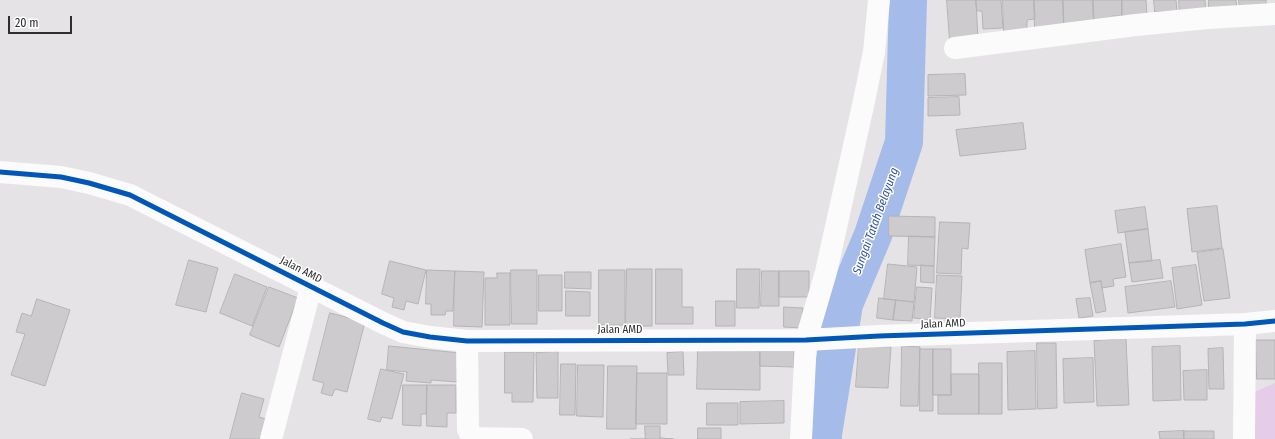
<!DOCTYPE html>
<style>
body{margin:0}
#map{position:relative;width:1275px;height:439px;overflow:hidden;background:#e5e3e6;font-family:"Fira Sans Condensed",sans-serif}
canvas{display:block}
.scale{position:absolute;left:8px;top:16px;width:64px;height:18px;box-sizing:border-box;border:2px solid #2f2d2f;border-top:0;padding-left:5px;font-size:12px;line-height:14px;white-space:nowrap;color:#2f2d2f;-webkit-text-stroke:3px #fff;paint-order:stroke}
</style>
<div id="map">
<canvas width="1275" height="439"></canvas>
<div class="scale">20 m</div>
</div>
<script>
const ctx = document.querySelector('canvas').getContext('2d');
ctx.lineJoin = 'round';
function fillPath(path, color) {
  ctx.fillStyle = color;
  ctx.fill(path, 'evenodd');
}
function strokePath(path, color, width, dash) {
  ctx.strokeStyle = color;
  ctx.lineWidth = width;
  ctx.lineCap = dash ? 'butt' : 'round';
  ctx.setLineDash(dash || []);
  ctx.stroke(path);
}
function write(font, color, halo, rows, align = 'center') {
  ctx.font = font + ' "Fira Sans Condensed",sans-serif';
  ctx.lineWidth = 3;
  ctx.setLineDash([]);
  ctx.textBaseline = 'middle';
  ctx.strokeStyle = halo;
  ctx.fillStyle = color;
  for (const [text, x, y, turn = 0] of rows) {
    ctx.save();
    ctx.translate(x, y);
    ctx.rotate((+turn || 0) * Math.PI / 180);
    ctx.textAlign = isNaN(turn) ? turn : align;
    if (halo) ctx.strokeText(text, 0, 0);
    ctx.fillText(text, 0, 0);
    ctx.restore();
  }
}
const green = new Path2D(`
 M1275,383v56h-25l-7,-42z`);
const river = new Path2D(`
 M823,439v-5l21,-130 29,-69 31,-93 4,-142`);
const building = new Path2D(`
 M947,0h29l2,40 -28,1z
 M976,0h25l2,28 -20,1 -1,-18h-5z
 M1003,0h31l1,19 -8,1v10l-23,1z
 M1034,0h29l1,28 -29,1z
 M1063,0h30l1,27 -30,1z
 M1093,0h29v16h-10v10l-18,1z
 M1122,0h24l1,15 -25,1z
 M1154,0h22l1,11 -22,1z
 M1179,0h26l1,15 -26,2z
 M1209,0h27l1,11 -28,1z
 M1239,0h27v9l-26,1z
 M965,74l1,21 -38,1v-21z
 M959,97l1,18 -32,1v-18z
 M1023,123l3,26 -66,7 -4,-26z
 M1217,206l5,42 -30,4 -5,-43z
 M1145,207l3,22 -30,4 -3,-22z
 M889,216l46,1v20l-46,-1z
 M940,222l30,1 -2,26 -6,-1 -1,26 -24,-1z
 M1148,229l4,32 -23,2 -4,-31z
 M909,236l26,1 -1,29 -26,-1z
 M1121,244l5,33 -13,2 1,7 -12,2 -1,-7 -11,2 -5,-33z
 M1223,249l7,49 -26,3 -7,-48z
 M189,260l29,8 -12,44 -30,-7z
 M1160,260l3,18 -31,4 -3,-19z
 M390,261l36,9 -8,34 -12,-3 -2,9 -12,-3 2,-9 -12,-4z
 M888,264l29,3 -3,35 -30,-3z
 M921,265l13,1v17l-13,-1z
 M1196,265l6,40 -25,4 -5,-41z
 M627,269h25v57h-26z
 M656,269h26v38h11v17h-37z
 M737,269h23l-1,39h-22z
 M427,270l28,1 -2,40h-7l-1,4h-14v-11h-5z
 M511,270h26v54h-25z
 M599,270h26v55h-26z
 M455,271l29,1 -2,55 -28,-1z
 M762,271h17v35h-18z
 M779,271h30v26h-30z
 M565,272h26v17l-26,-1z
 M497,273h13v52h-25v-47h12z
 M235,274l32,13 -15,39 -32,-13z
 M539,275h23v36h-23z
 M937,275l25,1 -2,43 -25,-1z
 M1101,281l5,30 -10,2 -6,-30z
 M1171,281l4,26 -47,6 -3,-26z
 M269,287l29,11 -19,49 -29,-12z
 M917,287l15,1 -2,32 -16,-2z
 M566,291l24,1v24h-24z
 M879,298l17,2 -3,20 -16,-2z
 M1090,298l3,18 -14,2 -3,-19z
 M37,299l33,11 -25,76 -34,-11 14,-41 -9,-2 6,-19 9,3z
 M896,300l18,2 -2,19 -19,-1z
 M716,301h19v25h-19z
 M784,307l19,1 -1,20 -18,-1z
 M330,313l35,9 -18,70 -12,-3 -3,7 -11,-3 3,-10 -11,-3z
 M1126,339l3,66 -32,1 -3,-65z
 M1256,340h19v39h-18z
 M1037,343h19l1,65 -19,1z
 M859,345l32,2 -3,41 -32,-1z
 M389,346l71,7 -3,29 -26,-2v3l-25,-2 1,-9 -20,-2z
 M902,346l18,1 -2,59h-17z
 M1180,346l1,54 -28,1 -1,-54z
 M1223,348l1,41h-15l-1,-40z
 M920,349h13v62h-13z
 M933,349h18v46h-18z
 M698,350l62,1v39l-63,-1z
 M760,351h34v16l-34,-1z
 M1035,351l1,58 -28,1 -1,-58z
 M505,352h29l-1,50h-21v-9h-7z
 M558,352v46h-21l-1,-45z
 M683,352l1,23h-16l-1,-22z
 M1093,358l1,44 -30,1 -1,-44z
 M979,363h23v51h-23z
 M561,364h15l-1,51h-15z
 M578,365h26l-1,52 -26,-1z
 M608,366h29l-1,63h-29z
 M381,369l23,5 -12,45 -10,-2 -2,5 -12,-3z
 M1207,370v30h-23l-1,-29z
 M637,373h30v51h-31z
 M951,374h28v40h-41v-19h13z
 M403,385h24l-1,29h-5v12l-18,-1z
 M427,385h29v28h-9v14l-20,-1z
 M242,393l22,6 -5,18 7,2 -5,20h-31z
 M784,401v22l-44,1v-22z
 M707,403h31v22h-31z
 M645,426h15v12l14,1h-44h15z
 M698,428h23v11h-23z
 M1184,431v8h-24l-1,-7z
 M1184,431h30v8h-30z`);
const minor = new Path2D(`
 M955,48l181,-23 72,-7 67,-4
 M0,172l61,5 28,6 41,12 253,128 20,9 27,5 37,4 339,-1 73,-4 366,-12 30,-3
 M467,341l1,88 3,6 6,3 45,1
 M271,439l40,-152
 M801,439l5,-99 20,-68 38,-171 10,-49 5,-52
 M1244,439l1,-115`);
const cycleway = new Path2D(`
 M0,172l61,5 28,6 41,12 253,128 20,9 27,5 37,4 339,-1 73,-4 366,-12 30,-3`);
const streetNames = [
 ["Jalan AMD",301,270,27],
 ["Jalan AMD",943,324,-2],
 ["Jalan AMD",620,330]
];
const waterNames = [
 ["Sungai Tatah Belayung",876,221,-70]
];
fillPath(green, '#e5cce8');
strokePath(river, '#a5bbe9', 38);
fillPath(building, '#cdcbcd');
strokePath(building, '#b5b3b6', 1);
strokePath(minor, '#fbfbfb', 22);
strokePath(cycleway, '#0057b8', 5);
write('11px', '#2f2d2f', '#fff', streetNames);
write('italic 12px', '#2f509d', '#fff', waterNames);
</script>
